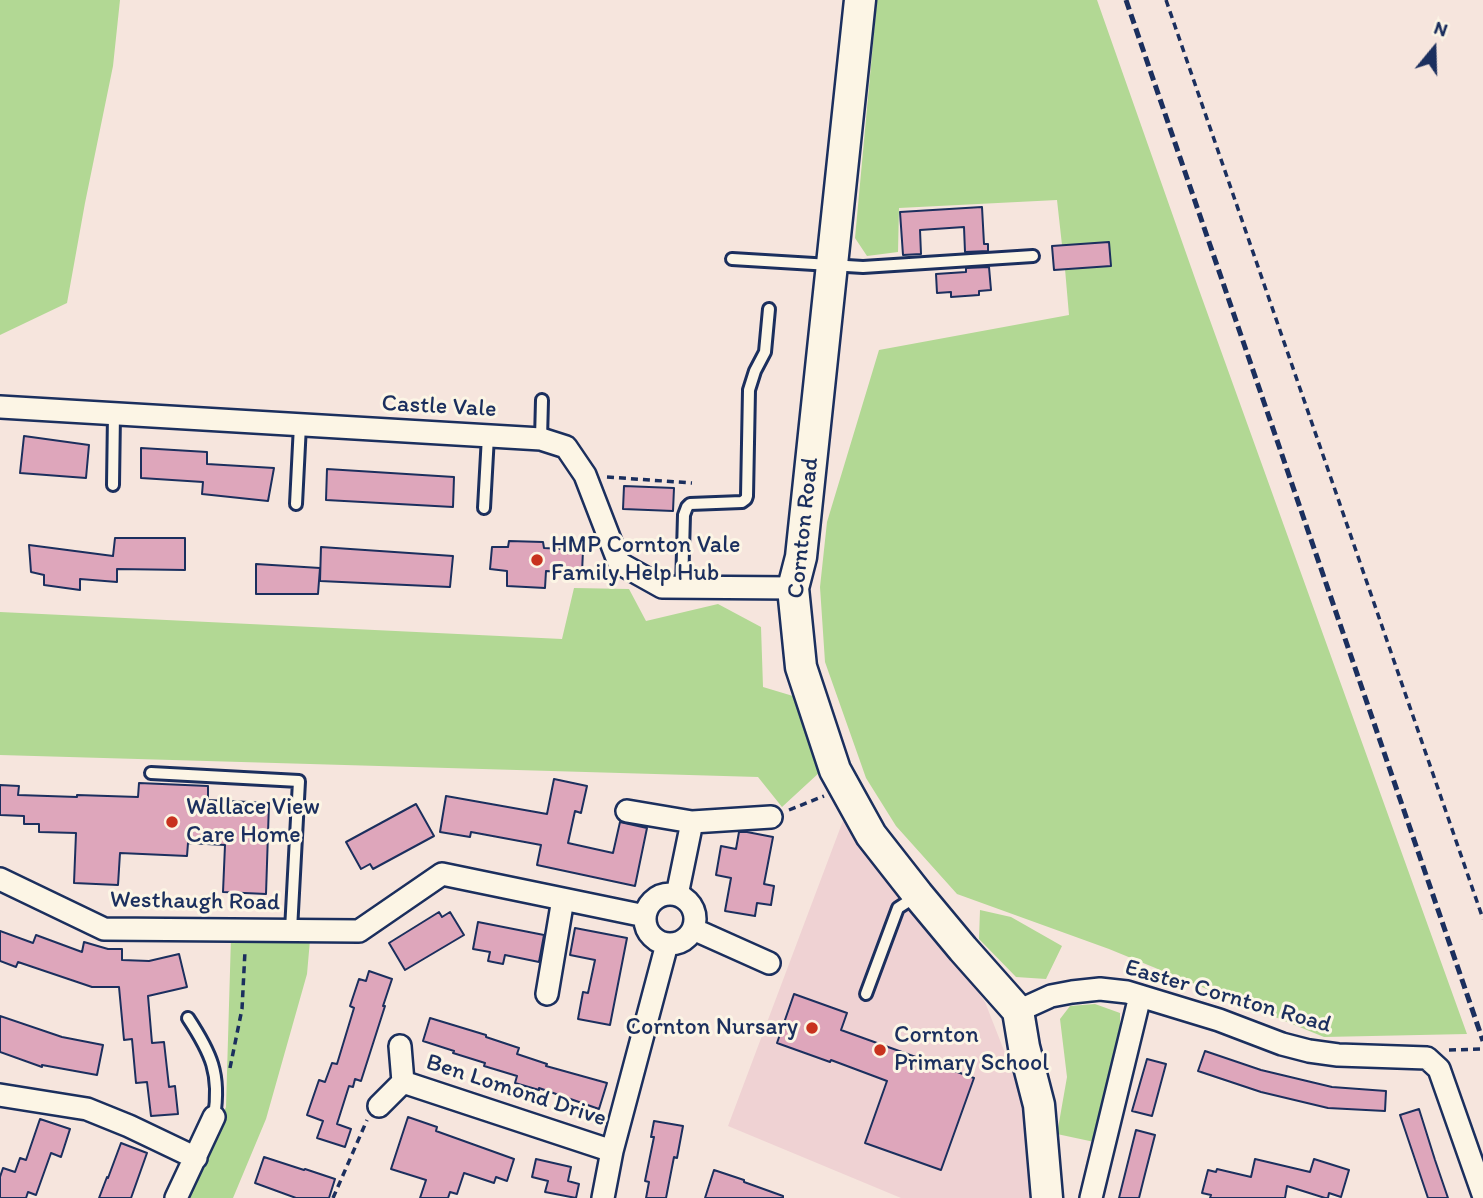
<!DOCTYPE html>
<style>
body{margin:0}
#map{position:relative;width:1483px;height:1198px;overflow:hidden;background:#f6e5dd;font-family:Itim,sans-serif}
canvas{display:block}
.north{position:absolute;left:1399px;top:14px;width:70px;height:70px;-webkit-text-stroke:5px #fcf5e5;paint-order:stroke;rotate:19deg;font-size:19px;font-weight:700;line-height:28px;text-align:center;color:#1b2f5e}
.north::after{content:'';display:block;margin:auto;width:24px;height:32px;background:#1b2f5e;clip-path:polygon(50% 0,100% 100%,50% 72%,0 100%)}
</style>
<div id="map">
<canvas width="1483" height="1198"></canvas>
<div class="north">N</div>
</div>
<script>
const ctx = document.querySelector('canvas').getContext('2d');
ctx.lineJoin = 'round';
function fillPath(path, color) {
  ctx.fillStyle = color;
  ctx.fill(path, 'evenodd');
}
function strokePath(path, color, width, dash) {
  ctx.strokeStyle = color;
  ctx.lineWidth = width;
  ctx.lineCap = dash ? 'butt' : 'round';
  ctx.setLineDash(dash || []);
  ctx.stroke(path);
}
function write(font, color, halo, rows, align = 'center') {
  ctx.font = font + ' Itim,sans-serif';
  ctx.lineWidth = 6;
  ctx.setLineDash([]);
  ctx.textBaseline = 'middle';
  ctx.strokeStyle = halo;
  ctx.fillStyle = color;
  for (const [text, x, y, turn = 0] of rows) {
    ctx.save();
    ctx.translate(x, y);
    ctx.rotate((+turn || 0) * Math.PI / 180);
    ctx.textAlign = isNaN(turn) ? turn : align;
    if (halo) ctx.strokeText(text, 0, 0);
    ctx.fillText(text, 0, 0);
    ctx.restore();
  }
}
const built = new Path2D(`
 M844,818l31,44 67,79 43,61 38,97 9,88 -2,11h-129l-173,-72z`);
const green = new Path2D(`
 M0,0h120l-7,66 -28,137 -18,100 -67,32z
 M877,0h220l101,287 269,747 -143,3 -215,-88 -152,-55 -61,-68 -30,-48 -41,-116 -5,-75 7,-65 52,-172 190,-35 -4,-46 45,-3 -1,-24 -47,3 -5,-45 -158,8 -1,44 -31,4 -12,-18z
 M574,588l55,1 17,32 72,-17 43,23 2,60 30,9 27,76 -38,35 -24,-30 -758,-22v-143l562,27z
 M980,910l31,7 51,29 -16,33 -30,-2 -37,-38z
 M231,937l79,3 -3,34 -41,145 -33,79h-46l39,-91z
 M1095,1004l25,9v30l-21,100 -42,-9 10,-57 -7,-58 10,-13z`);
const building = new Path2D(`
 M982,207l2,37h4v7l-23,1 -1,-25 -44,3 1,24 -18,1 -3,-43z
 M1109,242l2,24 -57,4 -2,-24z
 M989,267l2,23 -12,1v4l-28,2v-5l-14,1 -1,-19 30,-2v-4z
 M24,436l65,9 -3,33 -66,-5z
 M141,448l66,4v12l67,4 -6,33 -66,-7 1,-12 -62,-4z
 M327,469l127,8 -1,30 -127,-7z
 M624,486l50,2 -1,23 -50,-2z
 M115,538h70v32l-68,-1v13l-37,-3v11l-36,-5v-10l-13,-3 -2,-27 84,11z
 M509,541l34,1 1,6 39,2 -1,23 -36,-2 -1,17 -38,-2v-15l-17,-2 2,-22h16z
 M321,547l132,9 -3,31 -130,-6z
 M256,564l64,4 -2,26h-62z
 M554,779l33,7 -6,27 -6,-2 -7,32 45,10 7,-31 27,6 -12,58 -98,-21 4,-20 -70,-13 -1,5 -30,-5 6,-36 101,18z
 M139,783l69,3v14l61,3 -3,91 -43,-2 2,-47 -37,-2 -1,13 -67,-3 -2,32 -44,-2 2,-50 -37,-1v-8h-15v-8l-24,-1v-30l19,1 -1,9 59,2v-2l61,2z
 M416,804l18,32 -61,33 -3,-5 -9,5 -15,-27z
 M739,832h8l26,5 -9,47 10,2 -3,19 -14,-2 -2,13 -30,-5 6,-33 -15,-3 5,-29 15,3z
 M439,912l3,5 8,-5 14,23 -59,35 -16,-27z
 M478,922l66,13 -5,27 -34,-7 -2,9 -15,-3 2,-9 -17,-3z
 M575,928l52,10 -17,87 -32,-6 5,-27 5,1 7,-33 -25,-5z
 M0,931l33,12 3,-8 46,17 2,-10 24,7h14v11l27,1 30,-7 8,33 -39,9 4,47 12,-1 5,45 6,-1 3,28 -27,2 -4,-34 -11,1 -4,-44 -8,1 -5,-53h-27l-74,-25 -2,5 -16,-6z
 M369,971l23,8 -9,27h2l-24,75 -6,-2 -2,8 -4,-1 -12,38 14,5 -6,18 -28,-9 6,-17 -16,-6 12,-35 6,2 7,-19 5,1 17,-56 -4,-2 9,-27 7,2z
 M794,994l53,19 -6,17 133,48 -33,92 -76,-27 22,-62 -56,-21 -1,2 -53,-19z
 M0,1016l62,21 41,8 -6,30 -55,-10v2l-42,-15z
 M430,1018l56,17v2l33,11 -2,6 30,10 -1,2 61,17 -8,26 -60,-21v2l-24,-7 2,-7 -33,-10 1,-3 -32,-10 1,-2 -31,-10z
 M1205,1051l56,19 71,17 54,4 -1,20 -57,-3 -67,-16 -63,-21z
 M1147,1059l19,5 -14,52 -20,-5z
 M1419,1109l16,51 13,38h-20l-28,-83z
 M408,1117l29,10 -1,4 78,28 -7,22 -11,-4 -2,6 -30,-10 -7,21 -7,-2 -2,6h-28l6,-18 -35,-11z
 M40,1119l30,10 -9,28 -10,-4 -15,42 -8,-3 -2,6h-26v-21l3,-9 12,4 5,-14 6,2z
 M654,1121l29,5 -6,32 -3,-1 -8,41h-20l3,-16 -4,-1 9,-44h-3z
 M1136,1130l19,5 -10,39 -6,24h-20z
 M121,1143l26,10 -16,45h-32l8,-21 1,1z
 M264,1157l40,13 1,-1 30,10 -6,19h-33l-41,-15z
 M536,1159l35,8 -3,14 11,3 -3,14 -31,-6 3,-11 -16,-4z
 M1255,1159l55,13 4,-13 35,11 -8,27 -12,-4 -1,5h-3l-38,-12 -2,12h-75l1,-3 -9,-2 6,-23 8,2 1,-3 34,8z
 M714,1170l30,10v2l39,14v2h-78z`);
const path = new Path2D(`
 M1166,0l317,919
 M607,477l85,6
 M789,810l35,-14
 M1449,1050l34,-1
 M230,1068l12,-59 3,-58
 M333,1198l34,-78`);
const lane = new Path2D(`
 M732,259l131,8 170,-11
 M541,439l1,-39
 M113,485l1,-71
 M296,504l4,-79
 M484,508l4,-72
 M682,587l2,-72 3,-8 3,-3 52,-2 4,-3 1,-3 2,-106 6,-19 10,-19 4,-43
 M151,773l148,8 -8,149
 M866,994l32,-86 17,-11
 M188,1018c23,35 33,56 26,99`);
const street = new Path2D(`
 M0,407l541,32 25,8 19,28 34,88 43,24 131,1
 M627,811l65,11 79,-5
 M0,879l104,50 255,2 83,-57 203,42
 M645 919a25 25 0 1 1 50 0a25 25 0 1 1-50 0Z
 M677,895l15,-73
 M693,929l76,34
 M547,994l16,-95
 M1018,1011l33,-15 21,-4 28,-3 27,3 92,28 63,24 27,7 29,4 89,3 12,11 44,125
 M403,1082l209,69
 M0,1095l87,14 42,17 67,32
 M379,1106l24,-24 -3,-36
 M176,1198l38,-81
 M603,1198l9,-47 55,-207
 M1091,1198l49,-202`);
const secondary = new Path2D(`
 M860,0l-59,557 -8,31 8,79 34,103 36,65 47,60 45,54 55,62 6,36 15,58 8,93`);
const rail = new Path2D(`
 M1126,0l357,1041`);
const markers = [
 [537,560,7,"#c8321e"],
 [172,822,7,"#c8321e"],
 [812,1028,7,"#c8321e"],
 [880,1050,7,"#c8321e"]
];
const streetNames = [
 ["Castle Vale",439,407,3],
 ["Cornton Road",804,528,-84],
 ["Westhaugh Road",195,902,1],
 ["Easter Cornton Road",1228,997,16],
 ["Ben Lomond Drive",516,1091,18]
];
const poiNames = [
 ["HMP Cornton Vale",551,546],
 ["Family Help Hub",551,574],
 ["Wallace View",186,808],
 ["Care Home",186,836],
 ["Cornton Nursary",798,1028,"right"],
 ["Cornton",894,1036],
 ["Primary School",894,1064]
];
fillPath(built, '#efd2d3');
fillPath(green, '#b2d894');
fillPath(building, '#dea6bb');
strokePath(building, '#1b2f5e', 2);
strokePath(lane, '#1b2f5e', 16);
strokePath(street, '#1b2f5e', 26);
strokePath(secondary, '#1b2f5e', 35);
strokePath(path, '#1b2f5e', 3.5, [7, 5]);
strokePath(lane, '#fcf5e5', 10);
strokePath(street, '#fcf5e5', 21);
strokePath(secondary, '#fcf5e5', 30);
strokePath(rail, '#1b2f5e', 5, [10, 5]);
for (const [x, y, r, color] of markers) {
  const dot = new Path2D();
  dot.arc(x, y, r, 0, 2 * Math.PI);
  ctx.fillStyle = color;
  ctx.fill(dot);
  strokePath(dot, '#fcf5e5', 2.5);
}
write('24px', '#1b2f5e', '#fcf5e5', streetNames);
write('24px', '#1b2f5e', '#fcf5e5', poiNames, 'left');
</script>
